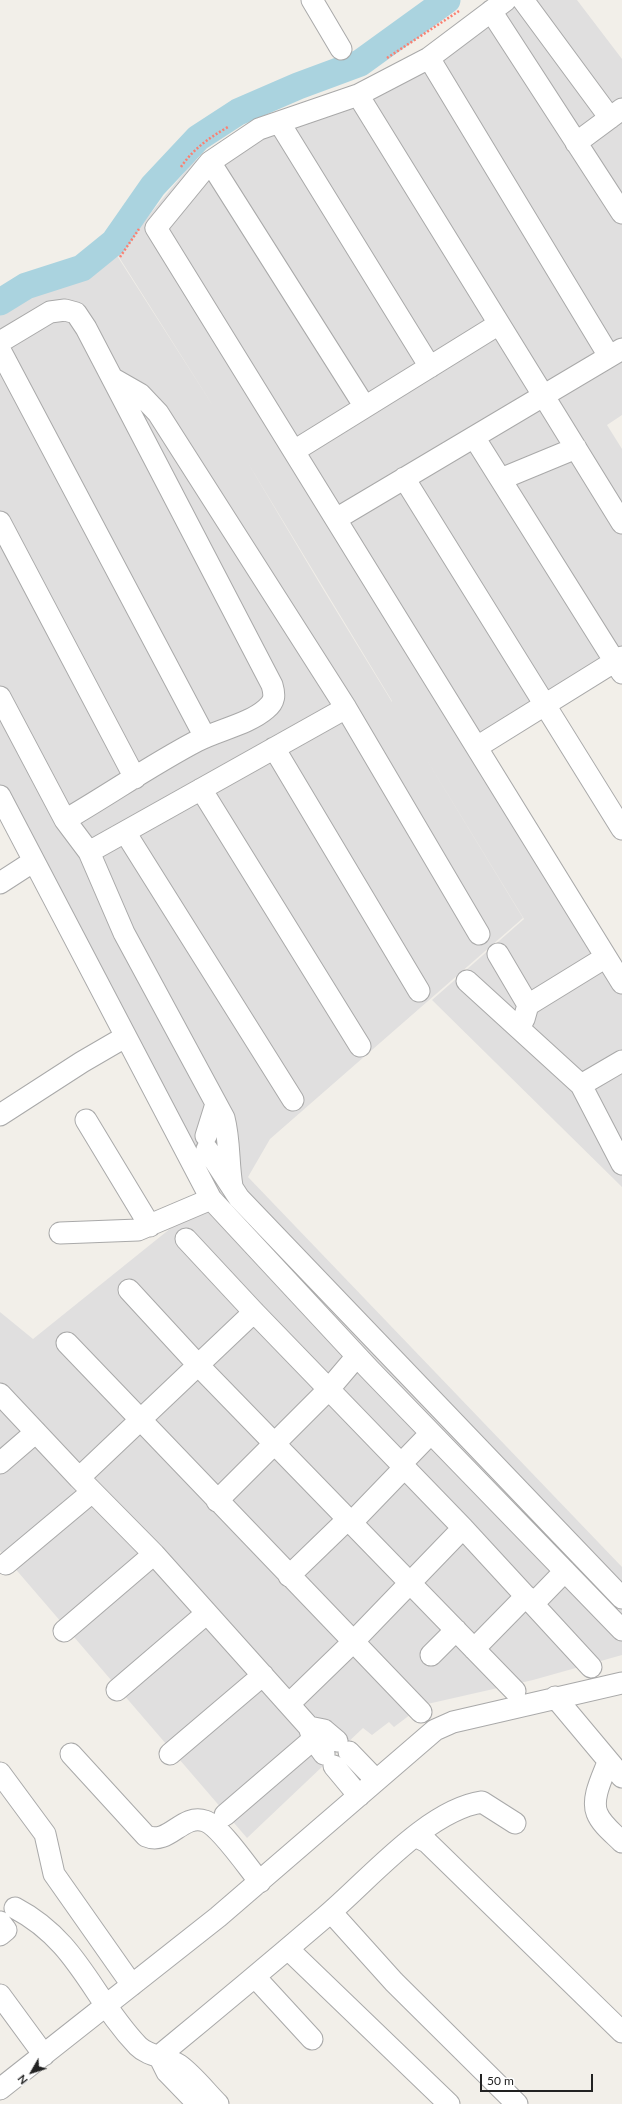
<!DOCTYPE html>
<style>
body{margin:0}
#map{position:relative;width:622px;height:2104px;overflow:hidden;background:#f2efe9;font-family:Lato,sans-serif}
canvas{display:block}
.north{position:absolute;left:12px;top:2052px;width:40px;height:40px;-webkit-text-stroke:3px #fff;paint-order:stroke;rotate:231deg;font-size:11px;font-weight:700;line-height:16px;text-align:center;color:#222}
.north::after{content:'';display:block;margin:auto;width:14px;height:18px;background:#222;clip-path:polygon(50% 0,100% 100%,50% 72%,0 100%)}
.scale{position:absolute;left:480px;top:2074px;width:113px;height:18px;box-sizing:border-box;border:2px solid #222;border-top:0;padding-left:5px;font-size:12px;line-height:14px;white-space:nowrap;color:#222;-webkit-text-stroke:3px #fff;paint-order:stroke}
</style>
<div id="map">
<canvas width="622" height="2104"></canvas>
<div class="north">N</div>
<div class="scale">50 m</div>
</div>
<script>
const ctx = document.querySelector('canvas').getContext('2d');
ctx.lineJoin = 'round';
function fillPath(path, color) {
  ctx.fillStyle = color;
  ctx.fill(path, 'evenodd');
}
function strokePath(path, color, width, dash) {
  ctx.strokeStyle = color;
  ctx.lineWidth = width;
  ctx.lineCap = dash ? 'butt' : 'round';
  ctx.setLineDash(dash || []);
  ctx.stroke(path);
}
const residential = new Path2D(`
 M498,0h79l45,59v356l-15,10 15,24v216l-135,86 135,215v221l-190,-187 92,-81 -102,-167 101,166 -253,221 -22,38 374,390v53l-420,-441 -202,-387v-488l116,-50 99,155 -98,-155 76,-92 52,-34 124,-48 98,-57zM248,463l144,238v1l-69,-113z
 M212,1195l410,431v29l-89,25 -110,25 -29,22 -5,-5 -17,13 -9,-7 -116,110 -247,-287v-239l33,27z`);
const river = new Path2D(`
 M0,302l26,-16 56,-18 32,-26 39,-56 45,-48 40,-26 60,-26 62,-23 87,-63`);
const path = new Path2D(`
 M387,58l72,-47
 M181,167c13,-19 28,-29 47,-40
 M120,257l19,-28`);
const minor = new Path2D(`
 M312,0l29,49
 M506,0l-77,58 -71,37 -99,34 -49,33 -54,66 466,755
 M523,0l87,118
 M491,11l131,202
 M429,58l180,298
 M358,95l264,428
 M279,122l151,245
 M576,143l46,-34
 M210,162l155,245
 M0,342l50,-30 15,-2 11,3 10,15 186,357c3,10 3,17 -6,24 -17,15 -48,21 -69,32 -46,24 -87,53 -132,79
 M0,350l205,387
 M112,378l28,16 18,19 188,295 133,226
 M474,437l148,236
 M294,451l205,-127
 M404,478l218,351
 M501,479l75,-31
 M336,519l286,-170
 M0,522l135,256
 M0,697l65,123 24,32 35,81 100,185c6,23 4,45 8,68
 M477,747l145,-90
 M274,748l145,243
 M201,789l159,257
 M0,796l211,403 158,170 253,261
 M125,832l168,268
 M89,852l257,-144
 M0,883l34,-22
 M498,954l30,51 -4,14
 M467,981l114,104 41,79
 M528,1005l78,-48
 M581,1085l41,-24
 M0,1115l82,-53 43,-25
 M86,1120l64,106
 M206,1136l10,-32
 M207,1149l32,49 383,400
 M60,1233l78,-3 73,-31
 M186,1239l68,73 209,216 128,139
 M129,1290l70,76 316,325
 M67,1343l354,369
 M0,1394l79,84 75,76 155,173
 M0,1463l36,-31
 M401,1464l30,-31
 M79,1478l175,-166
 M217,1501l112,-112 28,-33
 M352,1522l53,-55
 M6,1564l86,-72
 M289,1576l59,-57
 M533,1604l32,-33
 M64,1631l90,-77
 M474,1649l52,-53
 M431,1655l25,-25
 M117,1690l90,-77
 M555,1697l67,80
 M289,1704l64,-62 110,-114
 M349,1752l27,28
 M71,1754l75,82c23,10 36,-23 59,-15 15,5 44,48 55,61
 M170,1754l93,-79
 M324,1754l-11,-15 -4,-12 15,3 13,11
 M608,1762c-5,14 -17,36 -11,51 4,11 17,21 25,29
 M334,1766l25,30
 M0,1773l45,61 9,40 78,111
 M225,1815l99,-85
 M415,1836l12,6 195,190
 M15,1908c63,33 77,90 123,138 11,11 28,10 41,19 14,10 27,27 39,39
 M331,1912l63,70 123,122
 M0,1922l6,8 -6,5
 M288,1949l161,155
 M255,1977l57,62
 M0,1995l44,60
 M0,2089l218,-172 217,-187 18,-8 169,-39
 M198,2104l-31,-32 -8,-16c56,-46 111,-92 166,-139 43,-36 102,-107 157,-115l33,21`);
fillPath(residential, '#e0dfdf');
strokePath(river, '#aad3df', 27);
strokePath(minor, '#a9a9a9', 23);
strokePath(path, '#fa8072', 2.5, [2, 2]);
strokePath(minor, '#fff', 21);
</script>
